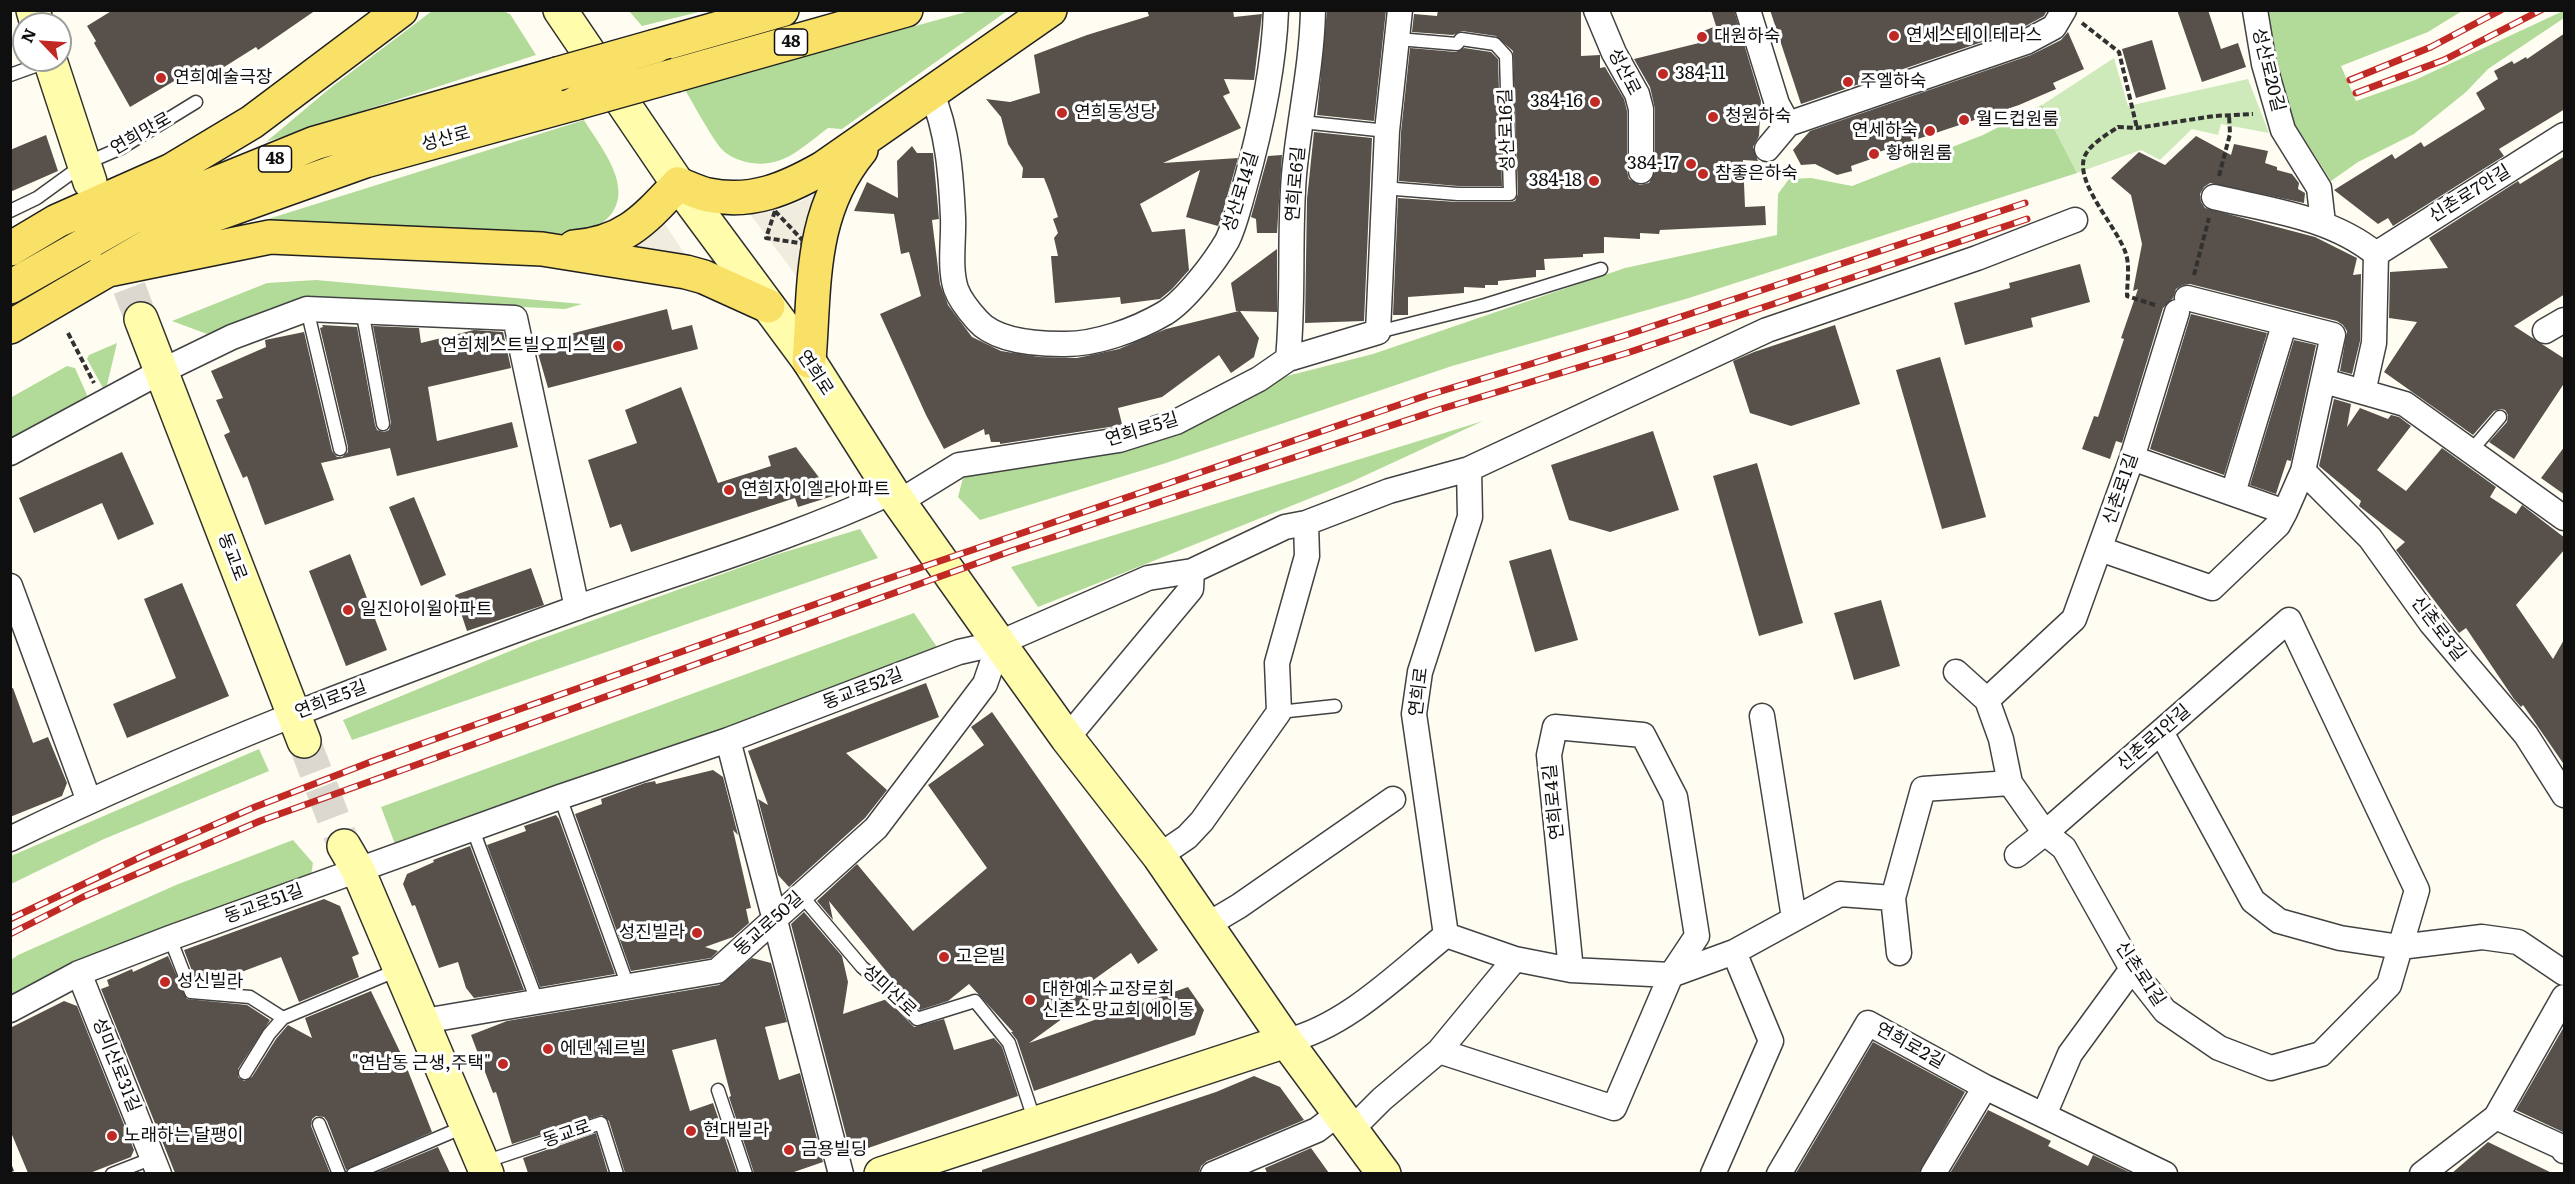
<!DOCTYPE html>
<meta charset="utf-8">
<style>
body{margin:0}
#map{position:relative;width:2575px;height:1184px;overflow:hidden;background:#fffdf1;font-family:Literata,serif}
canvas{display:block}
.frame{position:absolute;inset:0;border:12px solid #0f0f0f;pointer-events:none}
.north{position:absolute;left:12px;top:12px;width:60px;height:60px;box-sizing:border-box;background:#fff;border:2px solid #9f9f9f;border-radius:50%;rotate:295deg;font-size:16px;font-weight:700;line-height:24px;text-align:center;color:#0f0f0f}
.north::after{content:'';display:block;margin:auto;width:21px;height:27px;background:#c12925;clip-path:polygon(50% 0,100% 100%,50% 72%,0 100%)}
</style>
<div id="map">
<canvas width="2575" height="1184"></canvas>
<div class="frame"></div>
<div class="north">N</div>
</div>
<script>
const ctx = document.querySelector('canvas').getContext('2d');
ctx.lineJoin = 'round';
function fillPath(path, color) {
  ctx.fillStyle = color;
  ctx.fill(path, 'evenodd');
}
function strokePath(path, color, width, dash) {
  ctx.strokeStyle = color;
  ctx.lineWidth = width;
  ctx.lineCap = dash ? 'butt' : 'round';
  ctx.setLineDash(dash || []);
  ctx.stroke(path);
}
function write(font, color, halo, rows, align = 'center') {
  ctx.font = font + ' Literata,"Noto Sans KR",serif';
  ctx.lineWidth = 6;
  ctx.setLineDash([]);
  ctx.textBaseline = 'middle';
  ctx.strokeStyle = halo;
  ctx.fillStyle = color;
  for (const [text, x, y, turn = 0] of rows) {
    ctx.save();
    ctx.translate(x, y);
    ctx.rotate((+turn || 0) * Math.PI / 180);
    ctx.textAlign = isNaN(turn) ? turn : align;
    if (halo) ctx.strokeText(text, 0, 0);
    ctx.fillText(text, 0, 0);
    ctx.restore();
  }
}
const green = new Path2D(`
 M2114,58l14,48 120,-27 21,54 -48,-9 -3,11 -26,-6 -32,31 -19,-10 -64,23 -35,-68z`);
const forest = new Path2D(`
 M973,10l34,1 -165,118 -14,-1c-27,20 -46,42 -82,34 -11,-3 -20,-7 -27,-16 -13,-18 -23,-38 -34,-56z
 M432,11h71l7,3 26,41 -270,87 63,-53z
 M629,11h74l-61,15z
 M2268,11h194l-34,21 -87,34 15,35 59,-21 148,-69h1v7l-76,51 -22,23 -52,42 -56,28 -27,19 -37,-58 -12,-26z
 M2042,105l35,68 -388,125 -237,68 -289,98 -183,56 -22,-23 5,-19 235,-58 89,-44 86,-22 252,-86 152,-33 1,-41 11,-15 22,-1 41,8 131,-51z
 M584,120c19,31 59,77 14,106 -8,5 -18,8 -26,12l-304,-14v-5z
 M316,280l266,24 -17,5 -254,-12 -104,37 -35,-13 95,-38z
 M117,343l-10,42 -4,3 -16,-29 2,-4z
 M67,366l8,2 12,27 -4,7 -72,36 -1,-40z
 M1483,421l-132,61 -313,125 -27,-40z
 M860,529l18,29 -526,182 -9,-20 189,-78 243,-87z
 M914,613l23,34 -276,109 -266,88 -14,-37z
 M259,749l10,22 -165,68 -93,45v-28z
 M293,840l20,23 -4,24 -298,123v-50l7,-5 158,-70z`);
const plaza = new Path2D(`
 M820,191l-22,87 -48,-64 25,-3 24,-9z
 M665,224l25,38 -74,-8 36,-23z`);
const building = new Path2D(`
 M113,10h203l-58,40 -2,-3 -51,32 -7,-12 -68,40 -36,-64 2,-2 -9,-15z
 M1147,10h86l1,7 28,-3 -8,66 -30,-1 6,14 -7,3 18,32 -78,35 75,-5 -17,60 -3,8 -32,-9 14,-47 -60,34 12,28 33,-3 4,41 -17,19 -12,10 -39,5 -1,-7 -65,6 -4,-47h7l-4,-18 4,-5 -5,-14 5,-2 -8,-24 -6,-15h-22l1,-10 -15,-24 -7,-27 -15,-18 24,3 30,-9 -6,-38 53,-20 62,-19z
 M1327,10h59l-12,111 -57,-6z
 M1438,10h143v46l19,-1v13l5,-1 19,32 3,12v61l2,7 11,6 9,-2 6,-11v-63l-5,-22 -16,-28 65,-16 -3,-9 20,-8 -5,-16h23l27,91 -2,35 -6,11 5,14 -15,-1 2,47 20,-1 1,19 -106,5 -1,4 -19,-1v6l-36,-2v16l-21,1v3l-39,2 1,11h-9v7l-38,4v4h-13v3l-21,-1v6l-56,4v18h-15l5,-117 59,4h53l5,-1 3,-7 -5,-143 -17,-15 -34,-5 -9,4 -41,-3 2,-18 23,2z
 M1770,10h277l-3,6 -24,13 -219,75z
 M2177,10h31l13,39 17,-6 8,24 -44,15z
 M2068,32l16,37 -31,14 3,6 -37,16 -140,47 1,4 -29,10 1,5 -15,4 -22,-11 -14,1 -8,-15 17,-19 221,-76 30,-15z
 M2565,33v76l-66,40 5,7 -111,70 -5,-8 -10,6 -44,-34 58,-36 3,5 26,-17 3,5 61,-38 -9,-16 22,-14 -4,-8 18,-10 2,3 12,-7 1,2z
 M2152,40l14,49 -30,9 -14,-49z
 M1410,48l46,4 8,-4 27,4 7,7 4,127h-44l-59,-5 2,-49z
 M1314,132l58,6 -8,183 -59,2 2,-124z
 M46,135l12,36 -48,21v-42z
 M2196,136l35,19 3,-11 34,7 -3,12 12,4v3l15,4 7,9 -1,6 7,4 -1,10 -94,-20 -6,4 -4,7 1,8 4,6 110,29 42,21 -4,17 8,-1 -1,67 -8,33 -12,-3 7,-40 -4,-6 -6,-4 -147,-37 -7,1 -7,4 -3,9 -10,10 -41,135 -6,-2 -6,18 -28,-10 12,-33 4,1 26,-78 -3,-1 17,-49 -5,2 9,-47 -11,-49 -20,-17 28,-26 26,13z
 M912,146l5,7h16l6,66 -7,1 8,64 8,21 24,32 29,14 38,6 38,1 42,-9 47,-20 73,-18h-3l-5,-28 46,-34v63l-37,-1 19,27 -5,19 -23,16 -12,-18 -57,42 -44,11 4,16 -6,2 -116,18v-2h-9l-2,-8 -4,1 -1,-6 -40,20 -18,-34 -46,-101 41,-18 -12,-44 -8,2 -7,-40 -40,-3 13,-29 31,16 -1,-37z
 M1282,155l-5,78h-20l-1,-14 -5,-2 17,-61z
 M2565,156v138l-51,32 51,33v23l-51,77 -25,-17 18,-20 1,-7 -3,-5 -4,-1 -7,2 -21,24 -89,-63 33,-50 -28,-4 1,-46 58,-4 -19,-30 89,-57 2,3z
 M2080,264l10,38 -59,16 2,9 -68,18 -11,-42 56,-15 -1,-5z
 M667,309l5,21 20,-5 6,24 -150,39 -13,-45z
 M2191,314l76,19 -43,142 -74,-26z
 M322,325l35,2 18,98 2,5 7,2 5,-2 2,-7 -18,-97 46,2 2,15 53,-13 29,2 8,36 -83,19 9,54 75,-19 6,25 -121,29 -7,-28 -69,15 13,37 -69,25 -18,-49 -4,2 -19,-43 6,-3 -14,-32 7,-2 -12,-27 55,-24 -1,-7 39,-8 28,119 5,6h5l6,-5v-5l-28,-119 3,-1z
 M1835,325l25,79 -69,22 -41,-13 -17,-52 21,-9z
 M2294,340l22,5 -25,116 -4,-1 -11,34 -26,-9z
 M1940,357l46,160 -44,12 -46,-159z
 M681,387l37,96 53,-17 -3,-10 28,-9 37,49 -35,11 -3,-9 -164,54 -10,-28 -11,4 -22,-68 49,-17 -12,-33z
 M2334,399l17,5 -4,23 13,-19 28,11 3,-4 8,2 12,9 -34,44 29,21 36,-43 54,39 -6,10 26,17 6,-9 43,33v11l-49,56 37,54 12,-21v128l-42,-61 -2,2 -7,-8 -48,-71 -7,5 -63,-83 9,-8 -46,-36 2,-5 -42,-35z
 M1653,431l26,79 -69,22 -41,-12 -18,-55z
 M2565,446v49l-24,-17z
 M122,452l32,72 -36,16 -16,-37 -68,30 -15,-35z
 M1757,463l46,160 -44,13 -46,-160z
 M414,497l32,78 -25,11 -32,-79z
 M1551,549l27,91 -43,12 -26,-91z
 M350,554l37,96 -41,16 -37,-95z
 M531,568l13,37 -77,26 -12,-36z
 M182,583l47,113 -102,42 -14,-34 63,-26 -32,-79z
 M1881,600l19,66 -46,14 -20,-67z
 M926,683l13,34 -93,36 41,37 -22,28 -76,69 -11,-12 -20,-76 10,6 -20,-54z
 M13,688l20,55 15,-6 19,46 -5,13 -52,21v-128z
 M992,712l166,238 -20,14 -7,-11 -39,28 4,13 -67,49 159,-56 16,23 -9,25 -161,56 -17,-51 -6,-8h2l-44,-48 -21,17 -28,9 -21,-23 -70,-86 4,19 -16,-19 40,-37 56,67 74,-63 -59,-83 56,-40 -13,-18z
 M713,770l10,7 15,58 -5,-5 18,78 -5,1 3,14 -16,14 -28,10 13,4 -7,7 -80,13 -56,-157 27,-10 -1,-5 44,-16 10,-2 1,3z
 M556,815l3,4 56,155 -75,13 -53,-142 39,-14 -2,-5z
 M470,846l54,144 -50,8 -8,-10 -8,-26 -19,6 -24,-63 -3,1 -9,-22 4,-10 27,-12 -1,-2z
 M324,899l16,7 19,48 -7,3 7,20 -60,25 -18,-45 -66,25 9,5 -27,-3 -13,-34z
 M804,912l38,44 6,26 -5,32 44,-15 27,28 30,-8 10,31 40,-12 8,9 16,49 -167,58 -60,-230z
 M168,956l19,43 60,6 23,15 -32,49v8l6,4 8,-4 24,-38 12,-14 24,13 -7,-20 66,-27 32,67 29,74 -86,38 -19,-49 -3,-4 -8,-1 -4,3 -1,7 19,47h-155l-74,-184 8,-3 -2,-6 25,-11 1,3z
 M752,958l19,5 16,59 -22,5 14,53 21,-7 23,89 -32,11h-37l-25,-76 2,-1 -15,-57 -44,11 18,61 23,-8 24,70h-112l-16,-52 -7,-6 -90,29 -16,-52 -3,1 -22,-58 36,-14 212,-36z
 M64,1001l13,5 57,144 -3,7 -41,16h-62l-18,-43v-102z
 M2565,1025v108l-49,-23z
 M1873,1042l92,50 -46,81h-123z
 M1254,1076l26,11 24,33 -97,41 -6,5 -2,7h-217v-3l234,-78z
 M1988,1110l63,31 -3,5 40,20 5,-11 38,18h-181z
 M596,1133l12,40h-80l-5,-15z
 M2488,1142l64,31h-100z
 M438,1147l12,26h-75z
 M1311,1148l18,25h-62l-2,-5z`);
const secondaryTunnel = new Path2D(`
 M112,242l29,77
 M304,741l40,105`);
const path = new Path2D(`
 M2082,23l37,29 18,76
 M2219,176l11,-42 -1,-19
 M775,211l31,33 -40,-6z
 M2194,275l15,-57
 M2155,305l-28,-9c0,-13 3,-29 -1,-42 -8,-26 -50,-69 -42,-96 4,-13 24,-24 34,-31l19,1 77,-12 39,-2
 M68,333l26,50
 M10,1166l3,8`);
const lane = new Path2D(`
 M10,75l39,-14
 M1302,122l85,9
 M1383,188l75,6h52l-4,-138 -11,-12 -34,-5 -4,5 -59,-5
 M10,211l27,-13 47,-34 37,-16 75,-46
 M307,309l33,140
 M362,310l21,114
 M1378,332l107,-27 116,-36
 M2470,452l30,-35
 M1279,712l56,-6
 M560,797l68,189
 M473,830l64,171
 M801,895l61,72 34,29 21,23 58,-18 34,42 26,79
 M170,938l21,54 59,5 33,21
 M245,1073l24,-39 14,-16 117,-49
 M718,1090l28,84
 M319,1124l20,50
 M484,1162l117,-39 16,51
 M112,1174l41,-16
 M353,1174l113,-48`);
const street = new Path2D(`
 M1596,10l18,43 23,41 4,15v62
 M1748,10l29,94 11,20
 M2255,10l9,54 19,66 36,58 4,35
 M931,92c17,39 20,83 22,125 1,23 -4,51 3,72 4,11 13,22 21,31 18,21 58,24 85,24 33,1 74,-14 103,-31 21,-13 49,-50 62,-72 8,-16 12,-35 17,-52 16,-57 30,-119 32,-179
 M1767,149l21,-25 238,-82 28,-15 10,-17
 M2214,197c55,13 117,20 162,57
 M2545,331l19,-11
 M1288,359c6,-62 1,-123 6,-184 5,-55 18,-109 19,-165
 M2324,381l39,11 11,-49 2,-89 188,-119
 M2363,392l42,12 159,114
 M10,453l150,-81 72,-35 75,-28 208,9 62,290
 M2132,458l153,54
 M2303,471l67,67 61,85 95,112 38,60
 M2233,493l51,-168
 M899,502l60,-37 160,-25 57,-18 83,-43 29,-20 90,-27 9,-201 13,-121
 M2100,549l112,39 66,-63 7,-13 18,-41 30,-136 -146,-37
 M10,586l79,215
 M1013,637l135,-59 44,-7 93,-44 21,-4 83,-32 80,-22 298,-139 210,-72 98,-38
 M1956,672l31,28 14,39 9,44 35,50 19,15 68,121 33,42 54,37 52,20 50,-14 68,-69 28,-95 -128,-270 -244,213 -28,22
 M1987,700l87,-81 58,-161 45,-146
 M1762,716l32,202
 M2161,732l92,169 26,20 61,17 60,9 82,-10 36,5 46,31
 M1067,738l124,-149 1,-18
 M728,740l113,434
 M10,839c184,-90 377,-162 569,-232 104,-37 212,-68 313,-115
 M1159,856l28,-19 15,-16 77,-109 -2,-49 30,-107 -1,-33
 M1207,925l32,-19 154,-107
 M1446,935l69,24 56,11 100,5 63,-23 106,-58 53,4
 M1899,953l-6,-55 30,-109 87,-6
 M79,973l80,201
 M10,1010l69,-37 91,-35 390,-141 168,-57 231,-88 40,-9
 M424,1021l293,-50 159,-143 109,-144 14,-41
 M1286,1041c60,-14 113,-68 160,-106l-32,-221 6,-42 50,-155 -1,-48
 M1439,1051l175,57 57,-133 26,-39 -22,-139 -32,-62 -88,-8 -6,28 22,215
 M2044,1115l26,-61 62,-85
 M2496,1117l68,31v3
 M1352,1129l30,-30 57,-48 76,-92
 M1213,1174l104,-44 21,-16
 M1713,1174l58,-133 -37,-89
 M1779,1174l89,-151 117,64 180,87
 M1933,1174l52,-87
 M2422,1174l74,-57 68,-120`);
const secondary = new Path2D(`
 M33,10l4,14
 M560,10l118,174 131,177 83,131 107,151 68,95 92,118 127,185 98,133
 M50,60l40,122
 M141,319l163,422
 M344,846l14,24 129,304
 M881,1174l405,-133`);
const primary = new Path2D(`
 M656,46l126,-36
 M676,75l230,-65
 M574,247c51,-4 71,-28 104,-63 9,3 20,9 30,11 44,9 78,-6 115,-27l227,-158
 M10,249l47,-28 115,-51 80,-48 149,-112
 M103,271l167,-34 272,12 144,23 18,5 64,29
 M10,287l123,-70 182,-74 242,-69
 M10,327l173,-101 182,-65 211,-58
 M809,361c6,-76 0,-148 52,-211`);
const rail = new Path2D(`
 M2350,80l81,-33 70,-37
 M2356,93l88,-33 97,-50
 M10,919l135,-64 110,-48 118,-46 508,-180 544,-185 198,-60 402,-133
 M10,934l73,-37 177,-76 751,-270 430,-142 186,-56 400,-134`);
const primaryBridge = new Path2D(`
 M557,74l99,-28
 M576,103l100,-28`);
const markers = [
 [1894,36,6,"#c12925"],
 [1702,37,6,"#c12925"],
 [1663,74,6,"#c12925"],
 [161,78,6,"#c12925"],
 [1848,82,6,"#c12925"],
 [1595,102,6,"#c12925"],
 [1062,113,6,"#c12925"],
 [1713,117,6,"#c12925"],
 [1964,120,6,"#c12925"],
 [1930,131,6,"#c12925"],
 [1874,154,6,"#c12925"],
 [1691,164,6,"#c12925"],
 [1703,174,6,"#c12925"],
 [1594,181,6,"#c12925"],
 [618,346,6,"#c12925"],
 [729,490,6,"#c12925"],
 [348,610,6,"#c12925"],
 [697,933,6,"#c12925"],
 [944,957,6,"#c12925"],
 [165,982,6,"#c12925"],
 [1030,1000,6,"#c12925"],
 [548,1049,6,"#c12925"],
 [503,1064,6,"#c12925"],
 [691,1131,6,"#c12925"],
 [112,1136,6,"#c12925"],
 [789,1150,6,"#c12925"]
];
const shields = [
 [791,42,33],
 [275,159,33]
];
const shieldNames = [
 ["48",791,42],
 ["48",275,159]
];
const poiNames = [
 ["연세스테이 테라스",1906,36],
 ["대원하숙",1714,37],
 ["384-11",1675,74],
 ["연희예술극장",173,78],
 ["주엘하숙",1860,82],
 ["384-16",1583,102,"right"],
 ["연희동성당",1074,113],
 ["청원하숙",1725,117],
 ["월드컵원룸",1976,120],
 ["연세하숙",1918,131,"right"],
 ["황해원룸",1886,154],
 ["384-17",1679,164,"right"],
 ["참좋은하숙",1715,174],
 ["384-18",1582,181,"right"],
 ["연희체스트빌오피스텔",606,346,"right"],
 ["연희자이엘라아파트",741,490],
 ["일진아이윌아파트",360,610],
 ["성진빌라",685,933,"right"],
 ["고은빌",956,957],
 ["성신빌라",177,982],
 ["대한예수교장로회",1042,990],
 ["신촌소망교회 에이동",1042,1011],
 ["에덴 쉐르빌",560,1049],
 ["\"연남동 근생,주택\"",491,1064,"right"],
 ["현대빌라",703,1131],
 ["노래하는 달팽이",124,1136],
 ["금용빌딩",801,1150]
];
const streetNames = [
 ["성산로20길",2268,70,76],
 ["성산로",1624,72,63],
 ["성산로16길",1507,130,-92],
 ["연희맛로",141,134,-30],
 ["성산로",446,139,-15],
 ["연희로6길",1296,184,-85],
 ["성산로14길",1241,192,-73],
 ["신촌로7안길",2470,194,-32],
 ["연희로",815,373,57],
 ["연희로5길",1142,430,-17],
 ["신촌로1길",2121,489,-71],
 ["동교로",232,557,69],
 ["신촌로3길",2438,629,52],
 ["동교로52길",863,689,-21],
 ["연희로",1419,692,-83],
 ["연희로5길",331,700,-21],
 ["신촌로1안길",2154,738,-41],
 ["연희로4길",1554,802,-96],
 ["동교로51길",264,904,-20],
 ["동교로50길",769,924,-42],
 ["신촌로1길",2140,974,56],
 ["성미산로",889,991,43],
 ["연희로2길",1910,1046,29],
 ["성미산로31길",116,1065,68],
 ["동교로",567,1134,-19]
];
fillPath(green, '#cfeaba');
fillPath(forest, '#b2db99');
fillPath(plaza, '#f0eddf');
fillPath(building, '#58514b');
strokePath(secondaryTunnel, '#dbd9cf', 33, [33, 16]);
strokePath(lane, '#424242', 15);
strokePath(street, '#424242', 27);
strokePath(secondary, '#313131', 36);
strokePath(primary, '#202020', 36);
strokePath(path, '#313131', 4, [6, 3]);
strokePath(lane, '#fff', 12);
strokePath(street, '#fff', 24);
strokePath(secondary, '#fffcac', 33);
strokePath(primary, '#f9e067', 33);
strokePath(rail, '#c12925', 7);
strokePath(rail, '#fff', 4.5, [14]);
strokePath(primaryBridge, '#202020', 36, []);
strokePath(primaryBridge, '#f9e067', 33);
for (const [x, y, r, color] of markers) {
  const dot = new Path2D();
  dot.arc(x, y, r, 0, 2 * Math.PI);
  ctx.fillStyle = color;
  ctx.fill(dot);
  strokePath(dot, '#fff', 2);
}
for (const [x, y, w] of shields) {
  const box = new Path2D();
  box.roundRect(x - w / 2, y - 13, w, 26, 4.5);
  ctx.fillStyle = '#fff';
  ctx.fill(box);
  strokePath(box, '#0f0f0f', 1.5);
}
write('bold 16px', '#0f0f0f', null, shieldNames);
write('18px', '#0f0f0f', '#fff', poiNames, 'left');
write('18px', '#0f0f0f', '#fff', streetNames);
</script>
